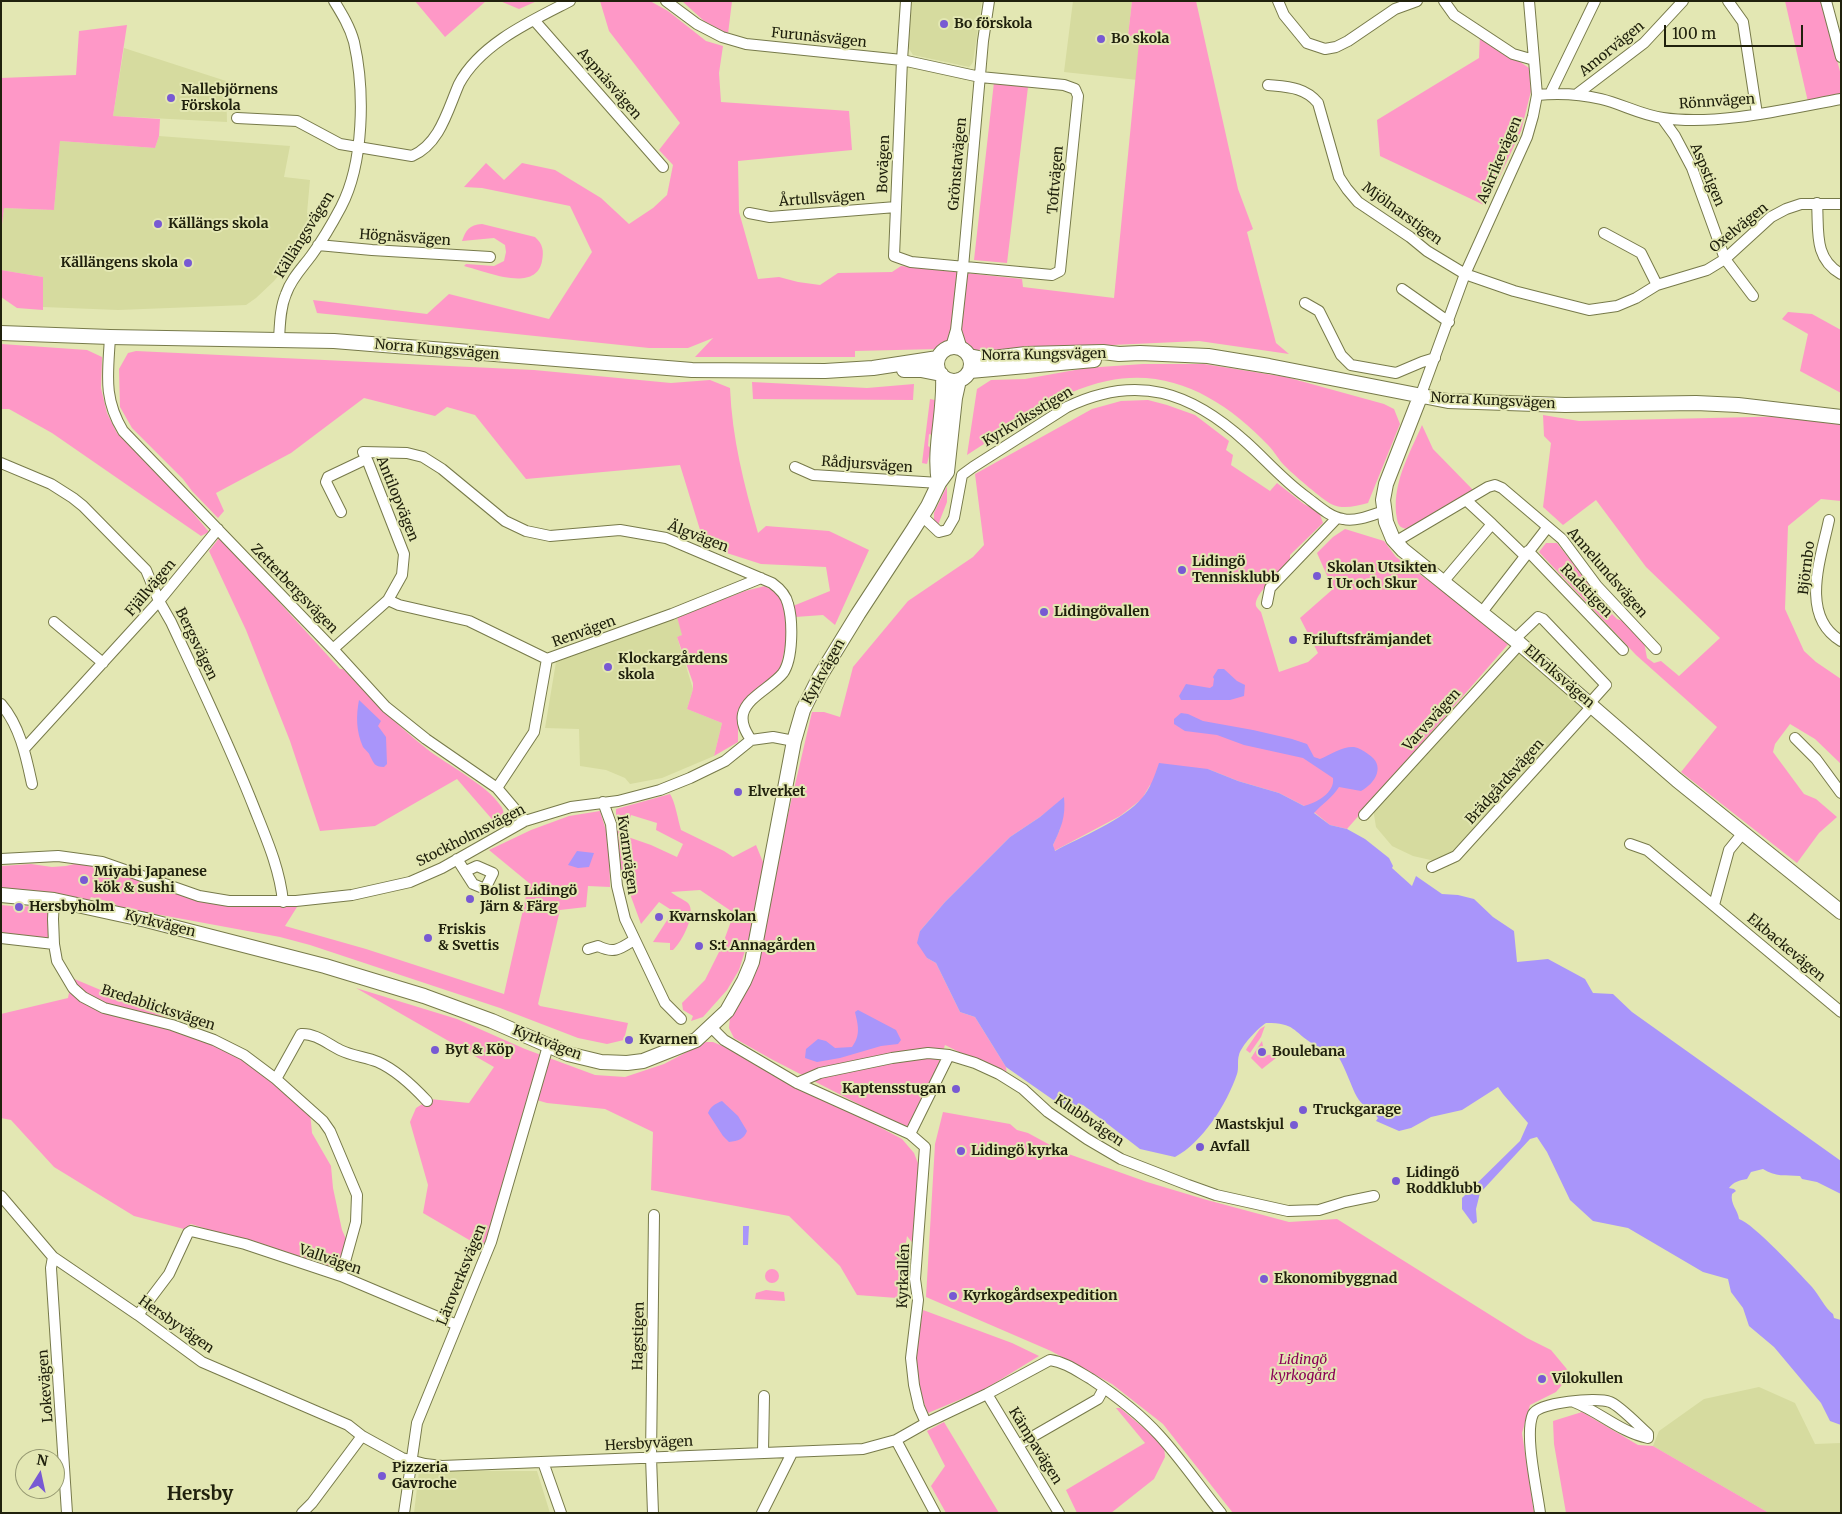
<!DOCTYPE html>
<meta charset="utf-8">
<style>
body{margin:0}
#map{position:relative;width:1842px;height:1514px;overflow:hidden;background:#e3e7b3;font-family:Merriweather,serif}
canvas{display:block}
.frame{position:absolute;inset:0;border:2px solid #20210d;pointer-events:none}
.north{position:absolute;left:15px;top:1449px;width:50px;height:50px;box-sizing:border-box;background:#e3e7b3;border:1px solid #959871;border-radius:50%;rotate:10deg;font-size:14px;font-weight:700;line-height:20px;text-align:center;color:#20210d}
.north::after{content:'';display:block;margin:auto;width:18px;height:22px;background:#7859d3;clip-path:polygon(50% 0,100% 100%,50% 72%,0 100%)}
.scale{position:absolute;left:1664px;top:25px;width:139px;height:22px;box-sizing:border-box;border:2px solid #20210d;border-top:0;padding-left:6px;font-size:15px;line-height:18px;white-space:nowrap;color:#20210d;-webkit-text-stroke:4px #e3e7b3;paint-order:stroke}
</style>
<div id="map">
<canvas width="1842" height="1514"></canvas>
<div class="frame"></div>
<div class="north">N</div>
<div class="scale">100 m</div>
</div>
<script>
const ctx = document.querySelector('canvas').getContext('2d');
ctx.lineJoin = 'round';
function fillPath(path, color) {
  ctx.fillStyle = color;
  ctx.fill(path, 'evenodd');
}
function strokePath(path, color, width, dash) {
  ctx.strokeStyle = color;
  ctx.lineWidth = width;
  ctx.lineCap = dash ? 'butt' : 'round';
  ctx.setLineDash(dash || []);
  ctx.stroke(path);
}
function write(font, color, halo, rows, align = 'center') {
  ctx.font = font + ' Merriweather,serif';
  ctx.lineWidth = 4;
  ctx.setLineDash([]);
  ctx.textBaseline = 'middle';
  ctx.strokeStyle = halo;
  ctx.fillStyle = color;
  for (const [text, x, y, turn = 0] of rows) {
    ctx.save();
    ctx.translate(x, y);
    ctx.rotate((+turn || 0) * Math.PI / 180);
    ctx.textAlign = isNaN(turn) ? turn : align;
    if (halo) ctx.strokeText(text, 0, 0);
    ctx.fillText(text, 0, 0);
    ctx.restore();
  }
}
const built = new Path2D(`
 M912,1h70l-9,61 -2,3 -2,2 -56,-12 -5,-8z
 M1073,1h59l-4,35h6l5,6 -1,38 -74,-8z
 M124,48l102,33 1,41 -114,-6z
 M159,136l131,10 -6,31 26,3 -3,33 11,2 -10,25 -34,41 -18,17 -10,7 -128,5 -75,-3v-30l-42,-7v-37l3,-25 50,2 6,-69 95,7z
 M677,617l6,18 -6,2 16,52 -6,20 35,14 -8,33 -52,22 -32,6 -5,-6 -19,-8 -26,-4 -1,-37 -34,-1 11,-66z
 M1514,644l70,64 -139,151 -10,2 -22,-5 -21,-10 -16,-19 -4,-25z
 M1759,1387l36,16 20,41 26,-1v70h-72l-116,-67 6,-15 45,-32z
 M419,1471h118l13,42h-136z`);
const green = new Path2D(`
 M415,1h71l-41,36z
 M500,1h37l-18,8z
 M600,1h50l18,10 38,30 17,5 -4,27 2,29 128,9 3,39 -114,11 1,51 19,67 21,-2 19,5 22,3 18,-12 54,-1 9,-6 121,13 1,8 91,11 25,-256 -6,-1 1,-5h-6l4,-35h64l42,188 15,40 -6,3 29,111 13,11 -90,-13 -216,10 -13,-2 -5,-5 -21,2 -6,3 -83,2v6h-160l18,-19 -25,10h-39l-332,-35 -4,-13 114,14 22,-20 100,25 43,-67 -22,-46 -88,-18 -18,-1 22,-24 18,17 18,-17 33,7 46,28 28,26 24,-16 14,-13 6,-30 -14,-15 21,-27 -71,-92z
 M682,1h50l-4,33 -24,-13z
 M1785,1h36l20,74v19l-33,8z
 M127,25l-14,91 47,3 -1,17 -4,12 -95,-7 -6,69 -50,-2 -3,25v-155l75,-3 3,-44z
 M1480,34l49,34 2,23 -10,40 -35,75 -106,-50 -3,-36 102,-62z
 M994,82l34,5 -21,176 -33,-3z
 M482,224l53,13c8,7 9,14 7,24 -6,33 -57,10 -78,5l2,-2 28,2 10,-5 2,-9 -1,-7 -11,-7 -32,3c4,-11 7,-16 20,-17z
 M1,270l42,7v33l-26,-2 -16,-11z
 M1788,312l24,2 29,16v63l-41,-22 8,-37 -26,-15z
 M1,344l86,6 15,7 -1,31 6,25 10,20 45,43 47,56 -8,4 -149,-103 -43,-24h-8z
 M136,351l398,19 137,13 39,-3 20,8c2,50 14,97 28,145l8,-7 63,5 40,19 -34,75 -12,-10 -28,2 -2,-11 37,-15 -4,-24 -65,-3 -56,-18 -25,-81 -154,14 -51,-64 -28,-8 -12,9 -71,-18 -73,55 -75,40 8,18 -6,7 -26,-27 -9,-12 -51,-51 -12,-21 -1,-38 9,-16z
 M1143,364h61l82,13 98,27 10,5 6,15 -32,79c-13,3 -24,7 -37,1 -9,-5 -36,-28 -44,-36 -8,-7 -12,-16 -19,-23 -43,-45 -97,-78 -161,-64 -52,11 -97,47 -140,74l10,-66 14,-9 34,-1 61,-11z
 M752,382l115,6 47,-4 -1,16 -160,-1z
 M930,399l5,1 -3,35 -3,-1 -1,12 3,2 -4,16 -5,-1z
 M1148,400l19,5 28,10 34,26 -3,9 7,5 -2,10 39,26 7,-8 27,21 15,8 4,11 -33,32v8c-8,8 -37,31 -34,43 1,2 3,4 5,6l18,60 29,-10 10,-9 -18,-35 33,-29 -16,-36 16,-16 12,-8 39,12 12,16 115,84 -164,188 -17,-4 -20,-16 -31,-16 -41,-12 -30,-12 -58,16 -8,14 -22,17 -66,35 -1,-6 7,-16 4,-31 -24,19 -30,20 -65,65 -25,29 7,27 9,5 24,49 15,5 31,50 1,9 -62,-31 -10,30 -28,54 -134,-69 -39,-22 -5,-10 1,-11 18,-28 11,-35 13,-71 40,-171h12l16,5 13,-50 55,-66 65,-44 11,-12 -9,-71 117,-65 29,-8z
 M1543,415l36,6 218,-5 44,7v78l-20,-2 -33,27 -3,83 19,42 12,11 25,17v85l-26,-25 -25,-15 -15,20 -2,8 31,42 12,5 21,18 -18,16 -22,30 -116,-91 36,-45 -81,-72 -97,-103 7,-9h11l34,43 3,10 23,23 11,4 16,19 3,16 7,5 7,-2 18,15 41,-38 -74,-71 -50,-67 -33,25 -20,-18 8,-64 -7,-7z
 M1422,425l11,24 40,41 -66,39c-7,-1 -9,-4 -10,-10 -6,-34 12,-64 25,-94z
 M947,486v16l-9,23 -4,-4v-8z
 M220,537l120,132h3c27,28 53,56 84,80 19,15 61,37 73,56 6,7 4,14 -3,20l-40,-46 -82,47 -55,5 -30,-90 -44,-111 -37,-79z
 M765,586c4,3 10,5 13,9 13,17 9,58 0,77l-40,49v21l-24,14 8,-33 -35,-14 6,-20v-6l-16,-46 5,-2 -5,-18 68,-26z
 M670,794c5,7 8,26 11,36l43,21 9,6 23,-12 9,22 -12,58 -14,45 -12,20 -24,27 -12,4 2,-5 -10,-6 -1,-7 23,-23 17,-34 12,-33 -34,-23 -29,2c4,4 12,7 17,11 9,10 -6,39 -15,47h-3v-7l-17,-1 20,-31 -14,-9 -18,22 -23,-63 -2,-32h12v8l23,8 26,12 6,-13 -27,-14 1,-7 -26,-8 -2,7 -13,-2v-11z
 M600,811l9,29 1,47 -22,-1 -2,21 -26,3 -22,94 2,2 88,17 -4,17 -17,4 -29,-6 -78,-30 -190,-63 -30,-8 -119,-22 -19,-1 -21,-5 -7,-6 -23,-6 -2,4 -88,-12v-23l30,-2 21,3 14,-1 17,-4 17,2 130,41 67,2 -12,19 81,23 138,45 25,-111 -40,-33 42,-20 38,-14z
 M1,905l22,2 12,-2 7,2 6,6 2,25 -3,2 -46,-7z
 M72,978l155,65 54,33 28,25 3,32 19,33 2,22 9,42 4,9 -7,24 -8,5 -140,-44 -7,5 -50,-13 -80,-49 -43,-47 -10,-2v-104l67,-16z
 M356,988l101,31 68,30 70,26 30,2 39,-13 42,-22h7l37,16 152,81 12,14 7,18 -6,75 -8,-10 -10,62 -40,-3 -17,-29 -51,-50 -138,-26 2,-58 -48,-23 -58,-6 -14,-4 -50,149 -60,-35 5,-28 -18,-63 6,-14 14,-9 39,4 25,-36z
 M1265,1026l-4,11 -11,16 -4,-3 1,-2 13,-19z
 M1262,1041l3,15 15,-4 1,2 -19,15 -11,-11z
 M943,1112l67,12 7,6 11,3 35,19 84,30 60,18 82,22 48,-3 190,119 24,12 20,24 -15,18 -26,13 -8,28 12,80h-301l-70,-89 -51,-40 -61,-33 -125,-54 9,-153z
 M765 1276a7 7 0 1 1 14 0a7 7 0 1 1-14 0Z
 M766,1290l18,2 1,9 -30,-2 1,-6z
 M923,1310l89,33 27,13 -54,33 -57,24c-16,-38 -12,-65 -5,-103z
 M1116,1408h4l44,37 1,12 -11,22 -43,34h-34l-11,-23 79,-47z
 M1582,1412l56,33 15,1 116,67h-203l-12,-69 -1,-23z
 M944,1422l55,91h-53l-15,-27 14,-20 -18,-35z`);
const water = new Path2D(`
 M1218,669h6l13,12 8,4 -1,11 -14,4h-49l-2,-4 7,-12 24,4 3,-2 1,-7 -1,-2z
 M359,700l22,21 -3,5 8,11 1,27 -3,3c-10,0 -10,-4 -14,-11 -1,-4 -5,-6 -7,-9 -7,-16 -7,-31 -4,-47z
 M1181,713l7,1 15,7 50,9 39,9 15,5 7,13 6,2c10,-4 23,-13 34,-12 5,1 10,4 14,7 18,11 8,29 -7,37l-22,-4c-6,10 -17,17 -25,26l16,12 17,4 18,10 24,19 4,8 -1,2 20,18 4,-10 26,18 16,1 16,4 19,18 21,14 3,31 31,-3 37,20 8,14 20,1 19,18 209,149v33l-24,-12 -15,-3 -2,-3c-14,-1 -25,1 -37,-7l-12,3 -4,7c-7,1 -14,3 -18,9l5,1 2,2 -4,3c-2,10 6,16 7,25 15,5 59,53 73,68 7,8 13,21 21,27l1,4 7,2v105l-11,-4 -9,-18 -47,-56 -25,-21 -6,-18 -12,-16 -3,-13 -25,-7 -75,-44 -35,-7 -23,-21 -23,-48 -10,-15 -7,2 -50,54 -4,16 1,13 -4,2 -11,-15v-11l58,-57 8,-18 -25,-29 -5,-7 -36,23 -31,7 -20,11 -12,3 -23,-10 2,-3c-6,-8 -16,-12 -21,-21 -5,-9 -14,-35 -20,-42 -6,-5 -17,-6 -24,-11 -21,-13 -17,-21 -47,-21 -8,5 -25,23 -27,32 -2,6 0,13 -2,19 -10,30 -35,69 -62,83l-35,-8 -57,-44 -11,8 -66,-46 -31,-50 -15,-5 -24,-49 -9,-5 -10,-15 3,-12 25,-29 65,-65 30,-20 24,-20c2,20 -3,31 -11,48l2,6c25,-14 69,-31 87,-53 8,-9 13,-23 17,-35l49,6 30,12 41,12 25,13c12,-3 31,-13 29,-28l-30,-20 -59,-13 -27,-10 -32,-4 -11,-7v-5z
 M577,851l17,2 -5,14 -11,1 -10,-3z
 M858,1010l38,20 5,10 -3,4 -17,2 -41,12 -23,4 -12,-4 1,-9 12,-10 8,2 9,7 17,-1c9,-12 6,-22 3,-35z
 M722,1101l16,15 9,15c-3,8 -9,10 -18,11l-6,-6 -15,-23c3,-7 7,-9 14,-12z
 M743,1226h6l-1,19h-5z`);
const street = new Path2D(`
 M666,1l31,23 25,13 24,7 156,16 78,17 84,8 11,4 3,7 -18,175 -8,4 -141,-13 -17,-6 8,-196 4,-59
 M1278,1l6,14 23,28 18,6 11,-2 12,-6 47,-32 22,-8
 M1444,1l10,14 59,39 21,6
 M1728,1l15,21 14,92
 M1826,1l15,56
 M534,20l129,147
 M1268,85c20,2 37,2 50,18l21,74 8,12 11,13 52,35 17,14 38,23 49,17 75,19 28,-4 19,-8 21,-13 50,-15 18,-11 46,-42 15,-8 15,-5h40
 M1550,94l45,-93
 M1577,94l67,-51 39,-42
 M1537,95c21,-2 43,-1 64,4 21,5 40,16 62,19 54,8 124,-9 178,-19
 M237,118l60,3 43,23 72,12c28,-12 36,-47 47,-72 21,-40 72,-63 111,-83
 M1662,118l13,18 17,32 33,91 28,37
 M1817,203c2,27 -4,55 24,71
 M749,213l21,4 126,-10
 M1604,233l37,20 16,32
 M318,245l54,5 118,7
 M1402,289l47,33
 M1305,303l14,8 22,44 10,10 45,8 26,-11 13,-4
 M956,330l6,19
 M110,337c-2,37 -7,61 13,94l210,218 53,58 40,32 71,49 28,33
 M279,339c1,-15 1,-31 7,-45 5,-15 16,-26 25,-38 11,-15 21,-32 30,-49 23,-44 24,-116 13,-165 -4,-15 -12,-28 -20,-41
 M951,347l5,-17 7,-63 20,-226 6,-40
 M1420,397l45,-123 62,-137 6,-21 4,-21 -8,-94
 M1,463l50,21 22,14 10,8 63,64 13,31 12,21c29,62 59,124 84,188 12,30 25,60 28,92
 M795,467l18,8 126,8
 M1466,500l26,24
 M341,512l-15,-30 2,-5 38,-18
 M922,516l17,16 8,-2 7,-12 8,-43 11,-8 94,-60c70,-34 124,-15 179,35 20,18 37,38 59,54 11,8 24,21 38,23 13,3 29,-4 41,-8
 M1829,520c-8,38 -30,96 12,121
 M1395,542l93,-55 7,-2 7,3 60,51 35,47 59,63
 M1528,551l95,99
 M1443,582l49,-58 32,31
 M388,600l11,5 70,16 78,38
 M1267,603l3,-15 67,-70
 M1482,612l65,-84
 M54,622l49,41
 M1515,639l23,-22 5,2 63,66 -17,19
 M333,649l55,-49 14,-25 2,-21 -36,-92 -5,-10 44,1 16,4 19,12 63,52 21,10 24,5 70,-6 46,8 106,45c7,5 14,12 16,21 5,17 5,55 -5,69 -11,14 -36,24 -40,41 -2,10 3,18 8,26
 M1,704c19,22 25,52 31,80
 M1795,738l21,21 25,34
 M24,749l135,-148 59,-72
 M497,788l37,-56 13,-73 125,-45 89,-36
 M603,802l8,22 6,62 8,33 40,84 16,16
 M1364,815l156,-171
 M1630,844l17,6 194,162
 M1,859l57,-3 44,6 97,34 30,5h67l56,-6 58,-13 32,-14 83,-47 46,-14 47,-6 42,-11 30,-12 35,-17 26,-21 22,-3 21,4
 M457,859l16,25 12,5 8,-16 -16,-7 -11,5
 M1432,867l24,-11 136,-150
 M54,900l-1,19 1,25 3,17 16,27 10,9 21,11 68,17 42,15 30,15 32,24 47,42 7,10 27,64 -1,27 -15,54
 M1714,905l15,-55 13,-16
 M1,938l53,6
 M588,949l10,-3c16,8 22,3 36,-6
 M711,1027l13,13 73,43 113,51 15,13 -10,132 3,21 -7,58 3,27 5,22 7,16
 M276,1079l25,-45c14,-1 27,10 39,16 12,6 26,7 38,12 18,8 35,24 49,39
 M797,1083l23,-10 72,-15 36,-5 21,2 26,8 24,11 24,15 25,23 39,27 34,20 67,26 28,10 72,16 31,-1 26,-8 29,-6
 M910,1134l39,-79
 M1,1196l52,61 85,58 64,47 146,63 14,11 40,22 23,6 17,2 421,-17 33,-9 30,-17 61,-29 63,-34c15,2 27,11 41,19 24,16 48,34 68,56 22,24 41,52 62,78
 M53,1257l-2,11 16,245
 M138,1315l31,-41 19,-41 3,-2 54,13 96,32 116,49
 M987,1394l72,119
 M896,1440l39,73
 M1018,1445l80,-46 6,-11
 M763,1452l1,-56
 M543,1462l18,51
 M302,1513l10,-10 50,-67
 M404,1513l13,-90 74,-181 57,-196
 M653,1513l-2,-56 3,-242
 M762,1513l30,-60
 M1540,1513c-3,-24 -16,-79 -7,-99 6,-12 64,-17 77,-12 9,3 29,24 38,32v4c-28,-6 -48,-26 -74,-36`);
const secondary = new Path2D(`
 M1,333l109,4 224,4 358,29 133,1 48,-3 65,-10
 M937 364a17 17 0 1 1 34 0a17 17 0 1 1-34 0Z
 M969,356l15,3 42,-5 77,-2 16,2 21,-1 68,3 61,10 179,35 117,4 131,-2 42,2 103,12
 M904,370h17l20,4
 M970,371l124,-11
 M1420,397l-34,87 -3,16 3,22 7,17 10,11 117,94 157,136 164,132
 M939,483c-6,-35 6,-71 4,-106
 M1,895l53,5 92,20 179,46 99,30 68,25 76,33 33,8 26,1 16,-2 53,-21 31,-29 17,-30 8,-19 42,-221 9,-31 17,-34 38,-62 55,-84 15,-24 11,-23 8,-11 8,-74 4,-18`);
const markers = [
 [944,24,5,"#7859d3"],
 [1101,39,5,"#7859d3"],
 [171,98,5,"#7859d3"],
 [158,224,5,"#7859d3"],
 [188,263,5,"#7859d3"],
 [1182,570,5,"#7859d3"],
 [1317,576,5,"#7859d3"],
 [1044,612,5,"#7859d3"],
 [1293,640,5,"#7859d3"],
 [608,667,5,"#7859d3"],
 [738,792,5,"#7859d3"],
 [84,880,5,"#7859d3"],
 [470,899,5,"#7859d3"],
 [19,907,5,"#7859d3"],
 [659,917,5,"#7859d3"],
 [428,938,5,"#7859d3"],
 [699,946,5,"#7859d3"],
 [629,1040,5,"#7859d3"],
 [435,1050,5,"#7859d3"],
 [1262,1052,5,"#7859d3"],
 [956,1089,5,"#7859d3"],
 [1303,1110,5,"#7859d3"],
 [1294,1125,5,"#7859d3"],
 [1200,1147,5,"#7859d3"],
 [961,1151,5,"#7859d3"],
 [1396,1181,5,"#7859d3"],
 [1264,1279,5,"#7859d3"],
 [953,1296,5,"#7859d3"],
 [1542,1379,5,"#7859d3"],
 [382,1476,5,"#7859d3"]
];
const poiNames = [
 ["Bo förskola",954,24],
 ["Bo skola",1111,39],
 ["Nallebjörnens",181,90],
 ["Förskola",181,106],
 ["Källängs skola",168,224],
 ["Källängens skola",178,263,"right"],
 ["Lidingö",1192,562],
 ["Tennisklubb",1192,578],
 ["Skolan Utsikten",1327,568],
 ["I Ur och Skur",1327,584],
 ["Lidingövallen",1054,612],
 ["Friluftsfrämjandet",1303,640],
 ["Klockargårdens",618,659],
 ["skola",618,675],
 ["Elverket",748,792],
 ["Miyabi Japanese",94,872],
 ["kök & sushi",94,888],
 ["Bolist Lidingö",480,891],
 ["Järn & Färg",480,907],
 ["Hersbyholm",29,907],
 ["Kvarnskolan",669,917],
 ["Friskis",438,930],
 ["& Svettis",438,946],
 ["S:t Annagården",709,946],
 ["Kvarnen",639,1040],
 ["Byt & Köp",445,1050],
 ["Boulebana",1272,1052],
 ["Kaptensstugan",946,1089,"right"],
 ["Truckgarage",1313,1110],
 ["Mastskjul",1284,1125,"right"],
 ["Avfall",1210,1147],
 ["Lidingö kyrka",971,1151],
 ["Lidingö",1406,1173],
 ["Roddklubb",1406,1189],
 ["Ekonomibyggnad",1274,1279],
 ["Kyrkogårdsexpedition",963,1296],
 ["Vilokullen",1552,1379],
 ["Pizzeria",392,1468],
 ["Gavroche",392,1484]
];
const streetNames = [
 ["Furunäsvägen",819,38,6],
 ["Amorvägen",1612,49,-39],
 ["Aspnäsvägen",609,84,49],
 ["Rönnvägen",1717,102,-4],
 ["Askrikevägen",1500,160,-67],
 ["Bovägen",884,164,-88],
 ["Grönstavägen",958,164,-85],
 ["Aspstigen",1707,175,67],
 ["Toftvägen",1056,180,-85],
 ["Årtullsvägen",822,199,-4],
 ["Mjölnarstigen",1402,214,36],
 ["Oxelvägen",1739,228,-39],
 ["Källängsvägen",305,235,-58],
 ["Högnäsvägen",405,238,4],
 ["Norra Kungsvägen",437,350,5],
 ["Norra Kungsvägen",1044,355,-1],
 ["Norra Kungsvägen",1493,401,3],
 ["Kyrkviksstigen",1028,417,-31],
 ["Rådjursvägen",867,465,4],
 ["Antilopvägen",397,499,68],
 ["Älgvägen",698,537,21],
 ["Björnbo",1807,568,-83],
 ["Annelundsvägen",1607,573,49],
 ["Fjällvägen",151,588,-50],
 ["Zetterbergsvägen",294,589,46],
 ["Radstigen",1586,591,46],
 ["Renvägen",584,632,-20],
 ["Bergsvägen",196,644,64],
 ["Kyrkvägen",824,672,-61],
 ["Elfviksvägen",1559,677,41],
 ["Varvsvägen",1432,720,-48],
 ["Brädgårdsvägen",1505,782,-48],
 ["Stockholmsvägen",471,836,-27],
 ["Kvarnvägen",627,855,82],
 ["Kyrkvägen",160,924,14],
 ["Ekbackevägen",1786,948,40],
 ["Bredablicksvägen",158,1008,18],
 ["Kyrkvägen",547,1043,21],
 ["Klubbvägen",1089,1121,34],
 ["Vallvägen",330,1260,19],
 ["Läroverksvägen",462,1275,-68],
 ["Kyrkallén",904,1276,-88],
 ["Hersbyvägen",176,1325,35],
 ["Hagstigen",639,1336,-89],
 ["Lokevägen",46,1386,-94],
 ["Hersbyvägen",649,1444,-3],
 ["Kämpavägen",1035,1446,58]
];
const parkNames = [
 ["Lidingö",1303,1360],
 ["kyrkogård",1303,1376]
];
const districtNames = [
 ["Hersby",200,1495]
];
fillPath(built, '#d6db9f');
fillPath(green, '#fe98c7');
fillPath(water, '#a995fa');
strokePath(street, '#777a4a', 12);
strokePath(secondary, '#777a4a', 16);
strokePath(street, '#fff', 10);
strokePath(secondary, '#fff', 14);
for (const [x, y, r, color] of markers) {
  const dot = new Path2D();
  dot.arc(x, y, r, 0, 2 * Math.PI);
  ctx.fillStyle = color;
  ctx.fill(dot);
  strokePath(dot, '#e3e7b3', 2);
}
write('bold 14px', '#20210d', '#e3e7b3', poiNames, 'left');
write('14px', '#20210d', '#e3e7b3', streetNames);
write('italic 14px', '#8b0157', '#e3e7b3', parkNames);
write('bold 19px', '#20210d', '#e3e7b3', districtNames);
</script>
